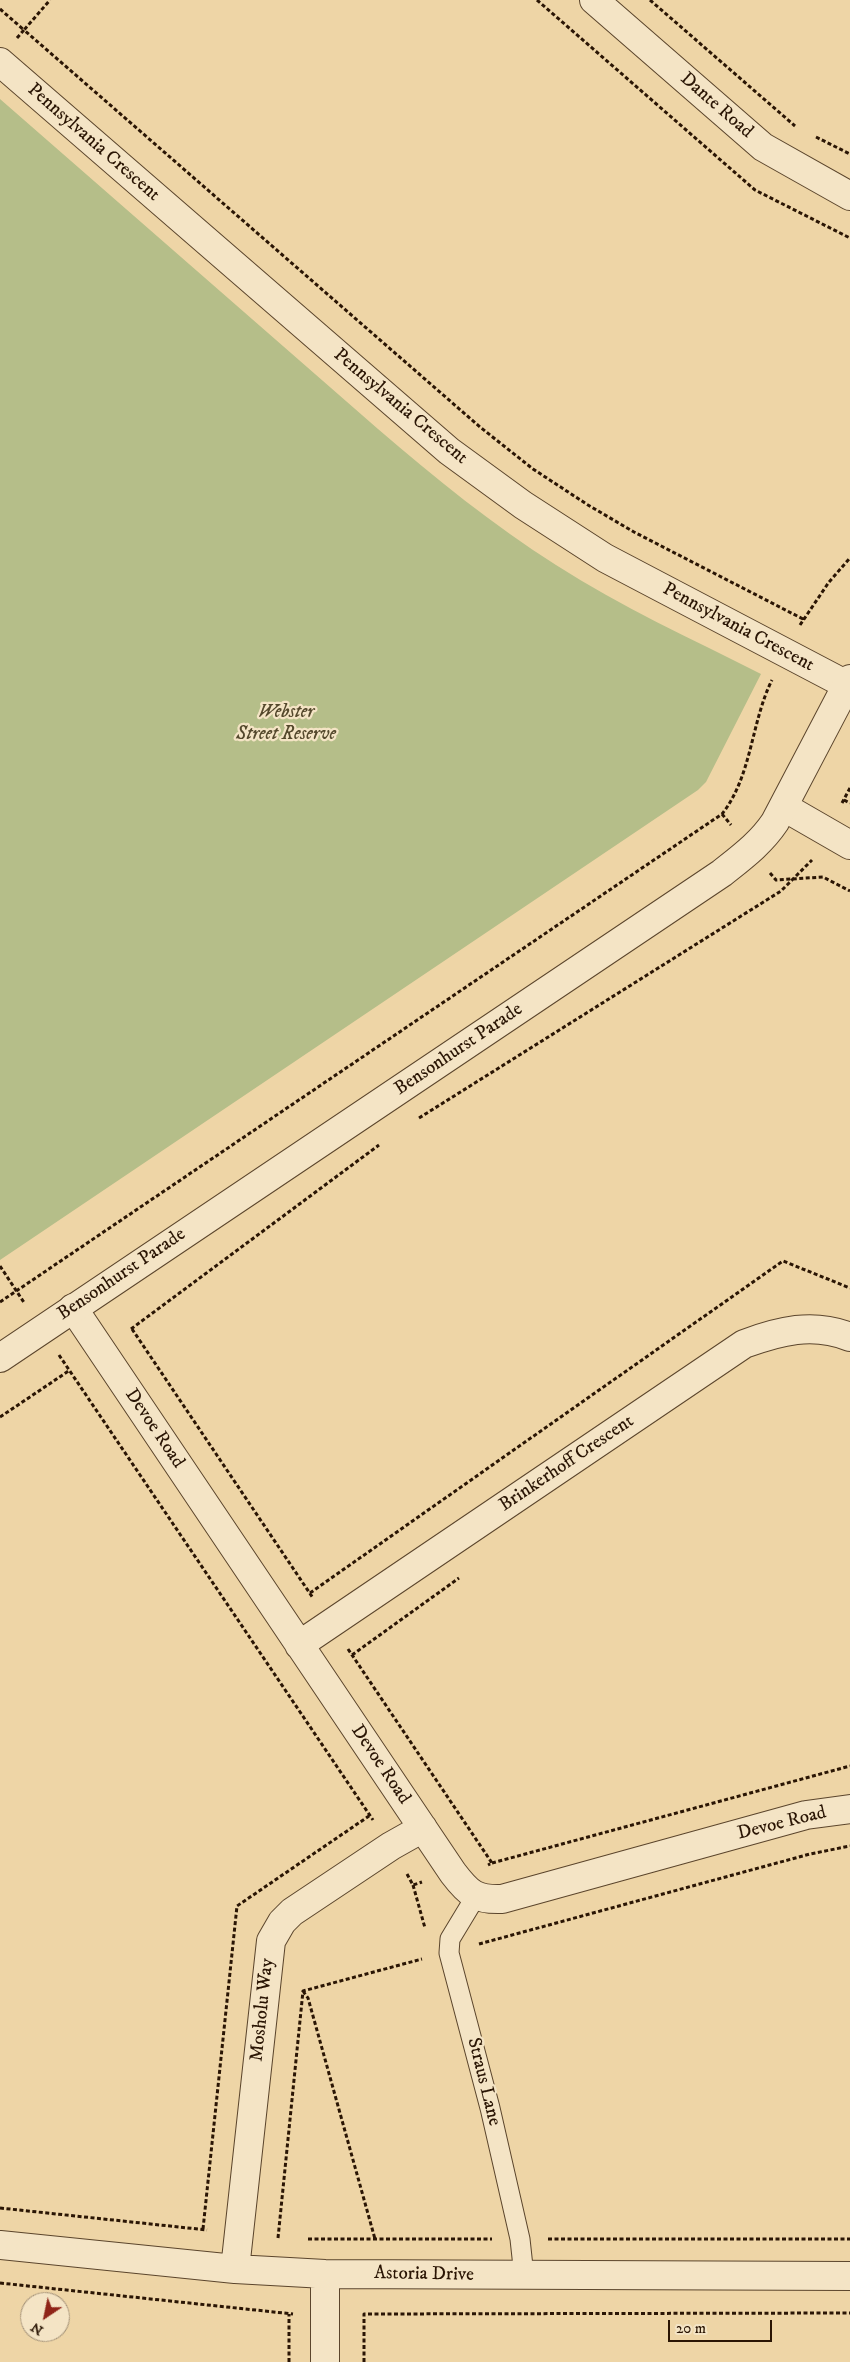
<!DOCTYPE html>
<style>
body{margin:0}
#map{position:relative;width:850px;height:2362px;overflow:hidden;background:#eed5a6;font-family:"IM FELL DW Pica",serif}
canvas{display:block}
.north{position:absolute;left:20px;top:2292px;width:50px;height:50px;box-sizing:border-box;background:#f4e4c5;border:1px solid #a39178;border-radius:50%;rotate:214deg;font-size:14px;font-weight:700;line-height:20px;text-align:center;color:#2a1504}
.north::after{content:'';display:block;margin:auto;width:18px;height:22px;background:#8f2418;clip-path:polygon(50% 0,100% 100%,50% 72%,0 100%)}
.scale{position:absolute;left:668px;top:2320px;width:104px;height:22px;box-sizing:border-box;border:2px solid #2a1504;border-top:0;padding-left:6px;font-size:15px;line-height:18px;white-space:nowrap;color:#2a1504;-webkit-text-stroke:4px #f4e4c5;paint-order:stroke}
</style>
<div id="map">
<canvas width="850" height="2362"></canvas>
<div class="north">N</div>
<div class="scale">20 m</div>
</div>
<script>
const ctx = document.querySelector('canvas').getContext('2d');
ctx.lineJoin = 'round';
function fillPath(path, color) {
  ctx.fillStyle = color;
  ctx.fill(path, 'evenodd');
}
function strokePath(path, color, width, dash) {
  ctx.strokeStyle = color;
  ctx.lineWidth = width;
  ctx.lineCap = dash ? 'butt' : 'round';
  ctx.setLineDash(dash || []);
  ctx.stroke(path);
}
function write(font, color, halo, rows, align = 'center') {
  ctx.font = font + ' "IM FELL DW Pica",serif';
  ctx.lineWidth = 4.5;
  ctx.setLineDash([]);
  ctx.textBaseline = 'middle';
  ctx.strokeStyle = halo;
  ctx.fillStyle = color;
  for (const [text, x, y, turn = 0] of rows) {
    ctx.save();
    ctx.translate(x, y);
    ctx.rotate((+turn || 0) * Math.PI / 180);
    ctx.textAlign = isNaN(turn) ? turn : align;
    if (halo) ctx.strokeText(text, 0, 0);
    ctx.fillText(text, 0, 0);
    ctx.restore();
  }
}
const green = new Path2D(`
 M0,99l378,330c57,49 115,96 178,136 65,42 136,74 205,109l-55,108 -8,8 -698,470z`);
const path = new Path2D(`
 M537,0l218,190 95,48
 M650,0l145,126
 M0,9l24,21 26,-30
 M17,38l7,-8 456,397 53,42 55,36 46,27 169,87
 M816,137l34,17
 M800,625l29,-43 21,-24
 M844,800l6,3
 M842,803l8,-15
 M722,814l9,11
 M770,873l6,7 47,-3 27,14
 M419,1118l362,-227 31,-31
 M0,1266l25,38
 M0,1302l722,-488c30,-38 29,-92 50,-134
 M131,1329l248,-184
 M132,1329l181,269
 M59,1355l314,465
 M0,1417l70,-47
 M310,1593l473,-332 67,27
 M348,1649l144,214 -4,2
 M352,1655l107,-77
 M492,1863l358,-97
 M407,1874l6,11 9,-3
 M413,1885l12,43
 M479,1944l331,-90 40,-8
 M303,1991l5,7 67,241
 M0,2208l207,22
 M203,2229l34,-323 132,-90
 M278,2238l25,-247 119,-32
 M308,2239h184
 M548,2239h302
 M0,2283l293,31
 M289,2362v-48
 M364,2362v-48l486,-1`);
const service = new Path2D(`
 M476,1896l-26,43 -1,14 41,155 30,131 4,37`);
const minor = new Path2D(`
 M594,0l169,147 87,49
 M0,62l449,389 74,54 82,53 242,127
 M784,807l66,38
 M73,1308l380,565c16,21 23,27 49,26l304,-84 44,-6
 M299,1645l445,-301c35,-13 69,-22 106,-7
 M0,2245l235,24 90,5 525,2
 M235,2269l36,-328 11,-19 10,-10 99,-66 32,-18
 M325,2274v88`);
const tertiary = new Path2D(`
 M0,1358l722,-485c20,-16 39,-30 53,-51l75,-143`);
const streetNames = [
 ["Dante Road",716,106,41],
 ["Pennsylvania Crescent",93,143,41],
 ["Pennsylvania Crescent",400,407,40],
 ["Pennsylvania Crescent",738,628,28],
 ["Bensonhurst Parade",459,1050,-34],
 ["Bensonhurst Parade",122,1275,-34],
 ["Devoe Road",154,1429,56],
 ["Brinkerhoff Crescent",567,1464,-34],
 ["Devoe Road",380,1765,56],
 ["Devoe Road",782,1824,-14],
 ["Mosholu Way",263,2010,-84],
 ["Straus Lane",483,2082,76],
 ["Astoria Drive",424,2275,1]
];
const parkNames = [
 ["Webster",286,713],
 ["Street Reserve",286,735]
];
fillPath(green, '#b5be89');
strokePath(service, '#5b452c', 21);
strokePath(minor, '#5b452c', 30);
strokePath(tertiary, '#5b452c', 30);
strokePath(path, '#2a1504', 3, [4, 2.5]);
strokePath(service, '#f4e4c5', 19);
strokePath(minor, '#f4e4c5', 28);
strokePath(tertiary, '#f4e4c5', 28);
write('19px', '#2a1504', '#f4e4c5', streetNames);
write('italic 19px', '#54482c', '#f4e4c5', parkNames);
</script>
